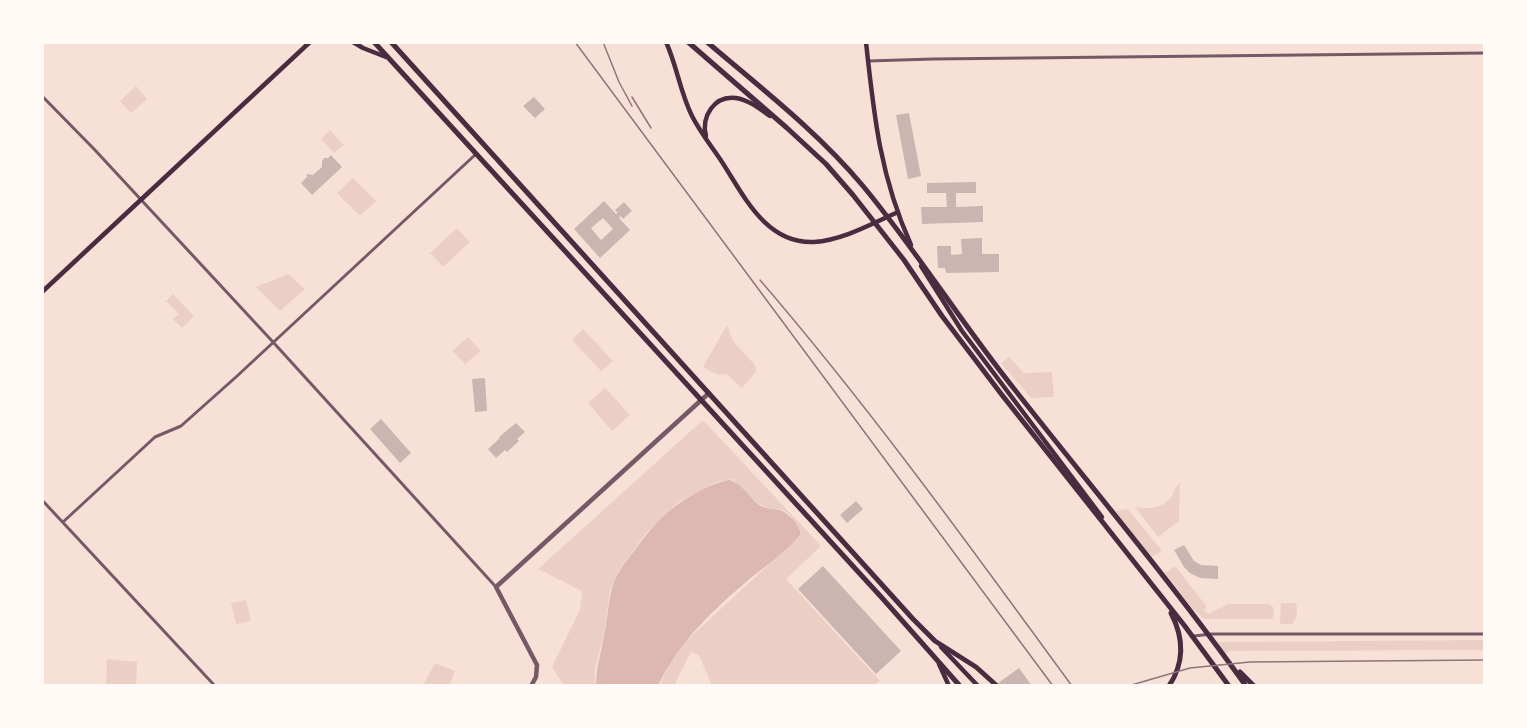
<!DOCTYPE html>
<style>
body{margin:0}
#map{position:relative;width:1527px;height:728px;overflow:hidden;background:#f7e1d7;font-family:"Sofia Sans Condensed",sans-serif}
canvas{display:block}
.frame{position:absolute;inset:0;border:44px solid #fffaf5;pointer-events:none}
</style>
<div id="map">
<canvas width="1527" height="728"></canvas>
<div class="frame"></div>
</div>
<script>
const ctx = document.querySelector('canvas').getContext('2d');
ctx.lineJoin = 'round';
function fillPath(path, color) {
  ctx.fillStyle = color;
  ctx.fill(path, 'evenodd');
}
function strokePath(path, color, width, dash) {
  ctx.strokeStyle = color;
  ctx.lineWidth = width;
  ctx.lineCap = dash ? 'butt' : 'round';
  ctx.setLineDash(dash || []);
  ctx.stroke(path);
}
const green = new Path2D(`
 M136,86l11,13 -16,14 -11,-12z
 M330,130l14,15 -10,8 -13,-14z
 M353,178l23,23 -16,15 -23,-23z
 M457,228l13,14 -27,25 -13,-14z
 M288,274l17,15 -25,22 -24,-24z
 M173,294l21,22 -12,12 -9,-9 6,-5 -13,-13z
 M727,325l6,16 22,24 1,7 -14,16 -16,-14 -8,1 -15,-8z
 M583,329l30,32 -12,10 -29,-31z
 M468,337l13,14 -16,13 -13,-13z
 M1009,357l15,16 28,-1 2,25 -23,1 -30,-35z
 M605,388l25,27 -18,16 -24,-28z
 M703,420l118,126 -35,33 94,102 -6,5h-162l-13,-31 -8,-3 -17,34h-15l11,-22 16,-23 116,-107 -13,-20 -6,-4 -15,-2 -10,-5 -26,-24 -15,3 -37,19 -35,33 -28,40 -7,17 -6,44 -9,33v18h-31l-12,-19 28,-57 2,-19 -44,-22z
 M1180,483l-1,38 -21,16 -23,-30c14,2 28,2 37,-11 3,-6 2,-9 8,-13z
 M1128,509l34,42 -11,6 -36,-46z
 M1175,566l29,37 2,3 -2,5 5,3 19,-10h41l5,4 -1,11h-69l-13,-12 -26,-34z
 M246,600l5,21 -15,3 -5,-21z
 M1281,603h15c2,6 1,17 -4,21h-12z
 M1485,640v10l-255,1 -6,3 -6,-12z
 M107,659l30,3 -1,24h-30z
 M435,663l20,8 -6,15h-26z`);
const water = new Path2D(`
 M728,480c11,1 21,16 29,23 10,9 22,3 31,12 6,5 11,12 13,19 -14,16 -32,30 -49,43 -39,33 -72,63 -94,109h-62c0,-18 5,-33 8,-50 4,-18 4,-37 10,-54 6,-15 17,-26 26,-39 22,-30 51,-53 88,-63z`);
const building = new Path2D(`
 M534,97l11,12 -10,9 -12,-12z
 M909,113l12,63 -13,3 -12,-64z
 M331,155l11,12 -30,28 -11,-12 6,-6v-3l6,1 9,-8v-6l2,-3h4z
 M976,182v11h-20v14l27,-1v16l-61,2 -1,-17h26l-1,-14h-19v-10z
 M604,201l12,13 2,-1 -3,-3 9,-8 8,9 -9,8 -2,-3 -2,2 11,12 -30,28 -26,-29zM603,218l10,11 -12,11 -10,-12z
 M982,238v16h17v18l-53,1 -1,-5h-7l-1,-22h14v9l11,-1 -1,-15z
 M485,378l2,33 -12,1 -3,-33z
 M381,419l30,34 -11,10 -30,-34z
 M516,423l9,9 -8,7 2,2 -12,11 -2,-2 -9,8 -8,-9 12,-11 -1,-1z
 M856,501l7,8 -16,14 -7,-8z
 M1184,545l10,16 7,4 17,1v13l-18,-1 -10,-5 -6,-6 -10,-17z
 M823,566l78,85 -25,23 -78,-85z
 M1019,668l13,18h-38z`);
const minor = new Path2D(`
 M868,61l65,-2 552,-6
 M42,96l52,53 179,193 223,245
 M42,500l173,186
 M63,522l92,-85 26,-11 55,-49 240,-223
 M1194,636l18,-2h273`);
const tertiary = new Path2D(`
 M531,686l5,-9 1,-12 -41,-78 213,-194`);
const secondary = new Path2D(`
 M353,42l10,6 23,9
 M666,42c11,24 14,50 26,74 8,16 20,31 30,46 22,34 44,82 92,80 29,-2 57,-18 82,-29
 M866,42c8,74 14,134 45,203
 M706,136c-5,-19 8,-41 30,-38 13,2 24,11 34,18
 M921,266l41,65 140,186
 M42,292l268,-250
 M941,647l37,39
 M939,664l10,22`);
const primary = new Path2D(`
 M374,42l509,557 77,87
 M391,42l522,577 22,22 41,26 20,18
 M688,42l99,86 39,36 27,31 51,65 38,56 60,79 182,230 45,61
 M707,42c54,46 111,90 156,144 54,65 99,138 152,204 77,98 158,194 231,296
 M1240,672l14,14
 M1169,686c16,-24 15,-48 2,-73`);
const rail = new Path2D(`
 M575,42l478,644
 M603,42l16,40 13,24
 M632,97l19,31
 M760,280c111,129 211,268 312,406
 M1128,686l62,-18 60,-6 235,-2`);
fillPath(green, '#ebcfc5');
fillPath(water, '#dcb8b0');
fillPath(building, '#ccb4b1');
strokePath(minor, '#755966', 3);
strokePath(tertiary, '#755966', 4.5);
strokePath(secondary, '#4a2c40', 4.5);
strokePath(primary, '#4a2c40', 5);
strokePath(rail, '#8f747c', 1.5);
</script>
